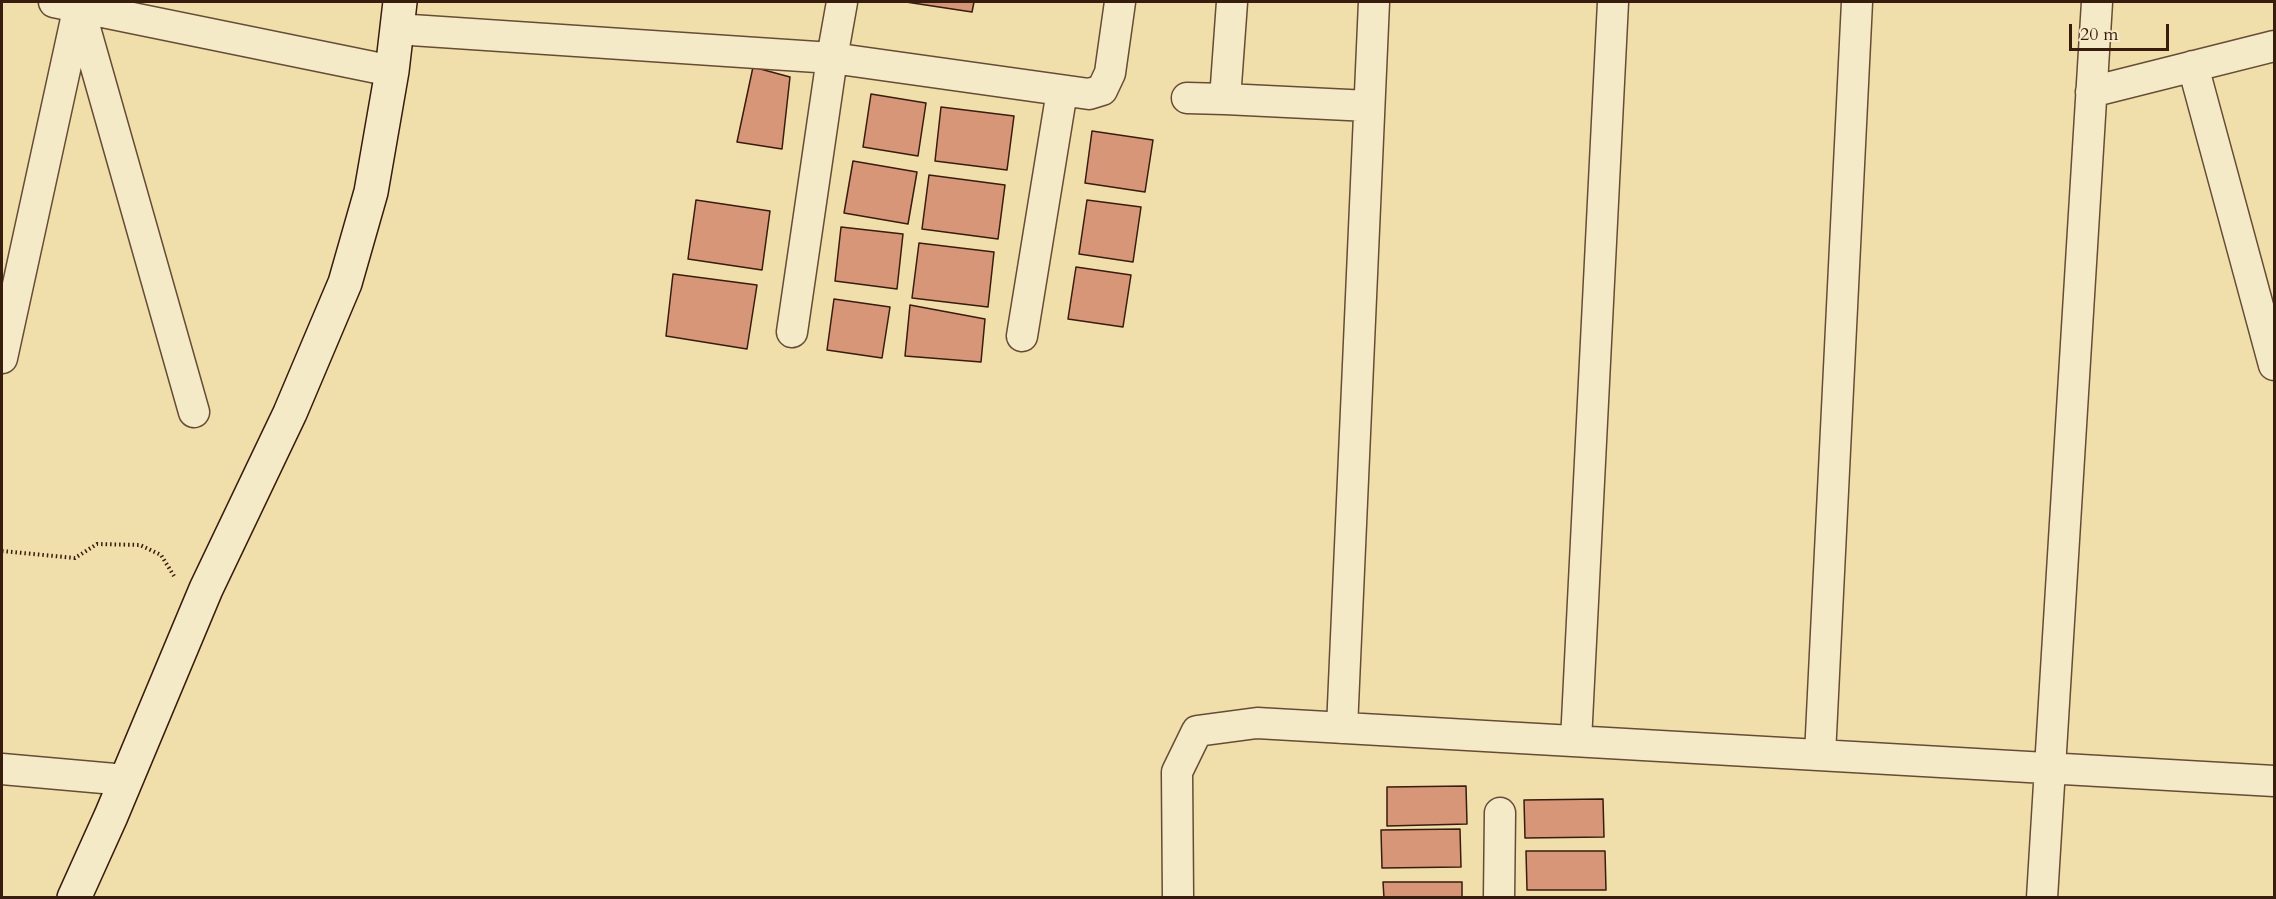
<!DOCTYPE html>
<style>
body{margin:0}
#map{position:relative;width:2276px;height:899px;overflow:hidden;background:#f0deab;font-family:Cardo,serif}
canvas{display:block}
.frame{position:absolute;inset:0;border:3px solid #381c0e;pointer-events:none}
.scale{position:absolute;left:2069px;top:24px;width:100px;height:27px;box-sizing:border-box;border:3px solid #381c0e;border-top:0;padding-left:8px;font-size:18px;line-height:21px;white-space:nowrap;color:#381c0e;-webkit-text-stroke:4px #f5eac8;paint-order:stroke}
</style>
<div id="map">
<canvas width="2276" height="899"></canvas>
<div class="frame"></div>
<div class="scale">20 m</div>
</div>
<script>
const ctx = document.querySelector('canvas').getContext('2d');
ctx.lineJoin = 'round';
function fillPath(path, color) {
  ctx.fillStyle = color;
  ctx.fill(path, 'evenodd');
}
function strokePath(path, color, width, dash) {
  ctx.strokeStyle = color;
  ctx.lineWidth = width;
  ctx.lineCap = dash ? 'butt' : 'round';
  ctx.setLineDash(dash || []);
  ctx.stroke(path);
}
const building = new Path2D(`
 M906,2h68l-2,10z
 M753,67l37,10 -8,72 -45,-7z
 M871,94l55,9 -8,53 -55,-9z
 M941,107l73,9 -7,54 -72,-9z
 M1092,131l61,9 -8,52 -60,-9z
 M853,161l64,11 -9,52 -64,-11z
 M929,175l76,10 -7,54 -76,-10z
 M696,200l74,11 -8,59 -74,-11z
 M1087,200l54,7 -8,55 -54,-8z
 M841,227l62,7 -6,55 -62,-8z
 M919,243l75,9 -6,55 -76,-9z
 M1076,267l55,8 -8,52 -55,-8z
 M673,274l84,11 -10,64 -81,-13z
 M834,299l56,8 -8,51 -55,-8z
 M910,305l75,14 -4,43 -76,-6z
 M1466,786l1,38 -80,2v-39z
 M1603,799l1,38 -79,1 -1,-38z
 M1460,829l1,38 -79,1 -1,-38z
 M1526,851h79l1,39h-79z
 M1383,882h79v16h-78z`);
const path = new Path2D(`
 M2,551l73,7 22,-14 43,1 21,10 13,21`);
const minor = new Path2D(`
 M54,2l338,69
 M1232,2l-7,97 144,7
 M79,7l115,405
 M396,29l436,29 257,36 13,-4 8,-17 10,-71
 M2193,66l81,299
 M2091,92l183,-46
 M1187,98l38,1
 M792,332l40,-274 10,-56
 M1022,336l40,-245
 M2,358l76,-348
 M1342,728l32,-726
 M1576,741l37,-739
 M1820,755l37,-753
 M2,769l124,11
 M1178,898l-1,-126 20,-41 60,-8 1017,58
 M1499,898l1,-85
 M2042,898l55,-896`);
const secondary = new Path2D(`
 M74,898l37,-82 95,-227 84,-176 55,-130 26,-91 21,-121 8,-69`);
fillPath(building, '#d89679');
strokePath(building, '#381c0e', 1.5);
strokePath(minor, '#664c35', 33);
strokePath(secondary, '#381c0e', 36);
strokePath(path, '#381c0e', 4, [1.5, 3]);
strokePath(minor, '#f5eac8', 30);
strokePath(secondary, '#f5eac8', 33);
</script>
